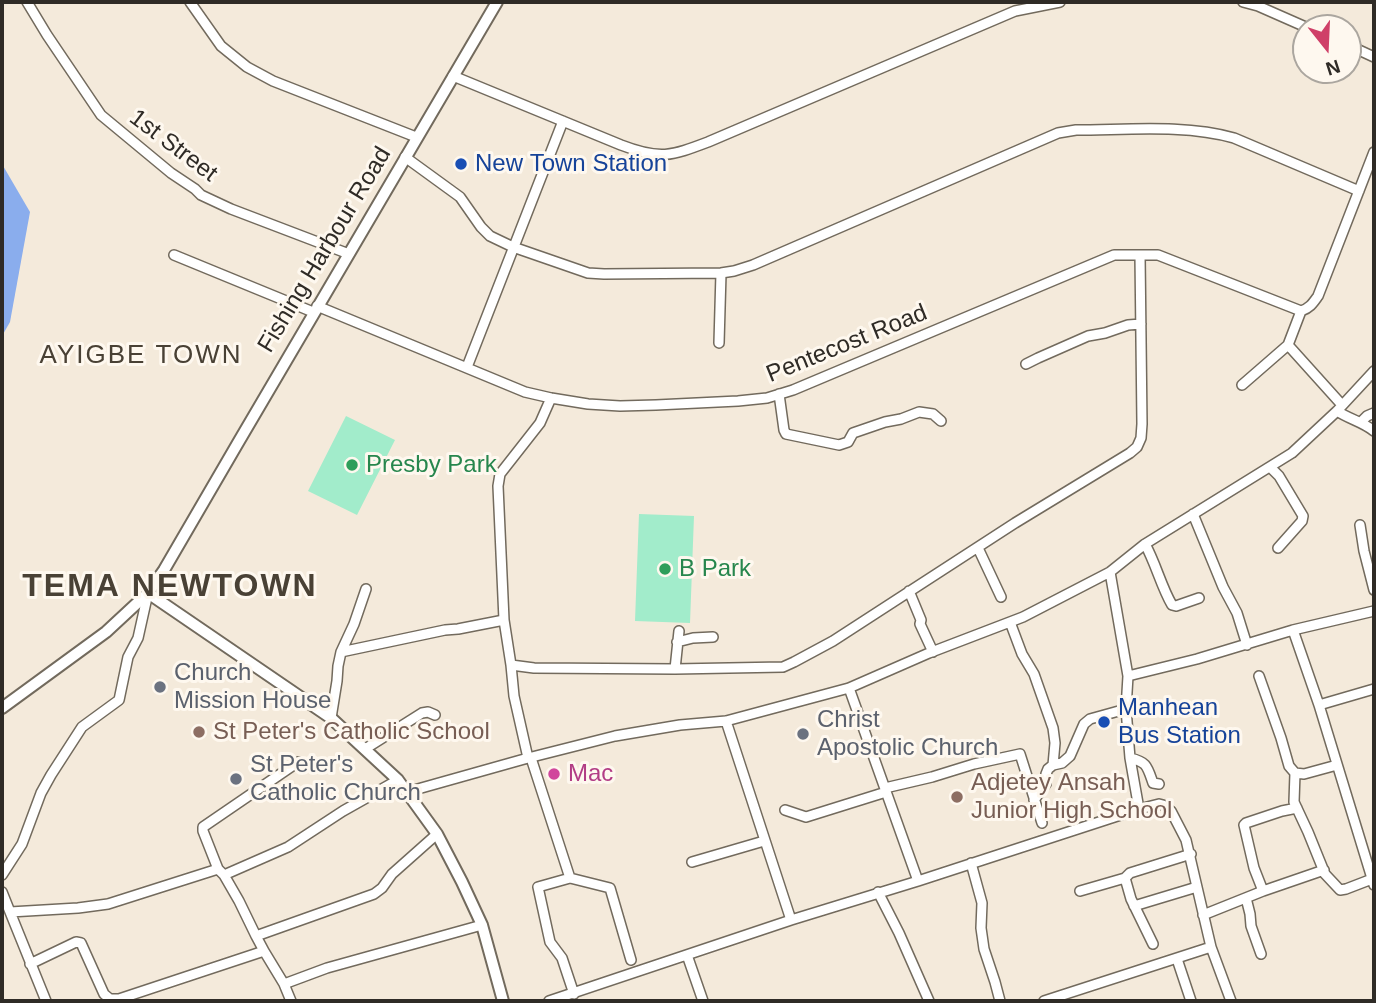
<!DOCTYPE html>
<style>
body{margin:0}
#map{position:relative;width:1376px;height:1003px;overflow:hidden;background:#f4eadb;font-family:Arial,sans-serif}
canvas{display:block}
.frame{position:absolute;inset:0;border:4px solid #2f2b26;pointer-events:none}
.north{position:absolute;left:1292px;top:14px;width:70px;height:70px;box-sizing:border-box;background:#fef8ef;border:2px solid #aba69f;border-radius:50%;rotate:162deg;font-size:19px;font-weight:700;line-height:28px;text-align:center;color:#2f2b26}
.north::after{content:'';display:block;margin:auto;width:24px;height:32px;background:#cf4068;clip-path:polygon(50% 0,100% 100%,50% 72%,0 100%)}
</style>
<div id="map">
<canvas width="1376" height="1003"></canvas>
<div class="frame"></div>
<div class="north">N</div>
</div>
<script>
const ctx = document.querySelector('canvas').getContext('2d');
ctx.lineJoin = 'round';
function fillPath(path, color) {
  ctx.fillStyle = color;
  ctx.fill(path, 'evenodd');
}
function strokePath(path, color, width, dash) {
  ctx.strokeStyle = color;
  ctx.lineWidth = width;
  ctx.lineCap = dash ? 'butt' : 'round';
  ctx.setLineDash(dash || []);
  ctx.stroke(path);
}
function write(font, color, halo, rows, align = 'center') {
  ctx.font = font + ' Arial,sans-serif';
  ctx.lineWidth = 6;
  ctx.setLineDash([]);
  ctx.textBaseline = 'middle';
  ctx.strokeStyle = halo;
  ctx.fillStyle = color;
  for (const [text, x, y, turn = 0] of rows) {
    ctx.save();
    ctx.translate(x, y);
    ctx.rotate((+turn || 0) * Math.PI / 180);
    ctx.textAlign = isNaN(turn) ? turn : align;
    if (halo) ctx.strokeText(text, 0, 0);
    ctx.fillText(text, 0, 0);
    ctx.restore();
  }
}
const green = new Path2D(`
 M346,416l49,24 -38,75 -49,-24z
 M639,514l55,2 -4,107 -55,-2z`);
const water = new Path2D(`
 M2,164l28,48 -20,110 -8,14z`);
const minor = new Path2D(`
 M27,2l20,33 54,80 70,58 24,16 6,6 30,14 118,45
 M190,2l31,44 26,21 26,14 143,56
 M1243,2l15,4 50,22
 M1348,45l26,12
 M453,76l168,69c39,15 50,11 87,-3l307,-131 45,-9
 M405,157l55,40 21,30 9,9 23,11 75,26 16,1 117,-1 13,-2 19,-6 305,-132 18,-3c49,0 110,-6 158,8l125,53
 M174,255l139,57
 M317,306l208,86 26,6 37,6 32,2 36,-1 82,-4 29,-3 26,-8 321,-135h44l143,56
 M719,343l2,-70
 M1288,345l54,60
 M1026,364l12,-6 50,-22 17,-3 23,-8 13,-1
 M467,367l96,-246
 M1242,385l46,-40 13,-34c9,-3 12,-8 17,-15l56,-144
 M779,394l5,36 2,4 53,11 9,-3 5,-9 32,-11 16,-3 18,-7 14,2 8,7
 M551,398l-11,25 -40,51 -2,12 6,134 7,45 23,3 141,1 108,-2 11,-5 39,-21 182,-118 115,-70 7,-6 4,-9 1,-14 -2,-169
 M1337,411c12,8 26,11 37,20
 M1361,422l6,-6 7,-3
 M1270,467l9,9 24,40 -1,5 -24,27
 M1193,514l30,73 14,26 10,32
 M1360,525l4,26 10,39
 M1145,544c11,20 16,42 27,61l4,1 23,-8
 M978,548l23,49
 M1110,572l18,104 69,-17 96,-29 26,75 55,180
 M909,591l12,29 -1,4 13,28
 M1010,622l12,32 12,20 19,54 2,15 -2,22
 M1293,630l81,-19
 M677,642l16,-4 20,-1
 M341,652l104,-22 13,-1 46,-9
 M511,665l3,31 14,62 87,-22 65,-11 46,-4 123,-33 80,-35 94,-36 87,-45 35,-28 147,-91 45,-42 37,-40
 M675,669l4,-38
 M1128,676l-2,33 4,49 9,51
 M1259,676l22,62 8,28 6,7 9,1 33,-9
 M1319,705l55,-16
 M331,718l6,-37 1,-15 3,-14 13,-28 12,-35
 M726,721l65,199
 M365,749l57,-36 6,-1 7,3
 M531,758l39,120 -32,9 12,55 12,16 12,36
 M1130,758c17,4 17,8 23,25l6,1
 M1295,773l-1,29 14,30 17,42 15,16 6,-1 26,-10
 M885,788l47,-11 42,-13 46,-10 22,69
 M407,792l121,-34
 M1034,800l12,-16v-10l2,-5 5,-4 9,-2 8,-7 14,-32 6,-5 36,-10
 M785,810l21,7 80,-25
 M692,862l72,-21
 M971,863l11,40 -1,25 3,21 11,33 5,19
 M2,875l20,-31 19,-51 10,-18 31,-48 37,-27 9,-43 10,-19 10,-45
 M224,875l64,-28 55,-36 55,-31
 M570,878l40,10 21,72
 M918,881l221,-72 20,-5 4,1 8,6 15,29 25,107 20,54
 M1080,891l45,-13
 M1263,891l-9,-23 -10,-43 2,-2 36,-12 15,-3
 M2,892l8,20 68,-4 30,-4 110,-35
 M878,892l21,41 30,68
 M1246,898l4,16 1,12 10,28
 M1134,906l63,-19
 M10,912l36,89
 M1203,915l60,-24 61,-21
 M256,936l-17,-35 -15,-26 -6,-6 -15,-38v-4l95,-65
 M1153,944l-22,-45 -6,-21 5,-5 61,-19
 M264,951l20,33 7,17
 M687,955l16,46
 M1177,959l14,42
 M30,964l46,-22 5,1 23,51 6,5h9l145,-48 -8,-15 118,-42 8,-6 10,-14 45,-40
 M284,984l43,-16 155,-43
 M549,1001l242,-81 127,-39 -69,-193
 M1044,1001l167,-54`);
const tertiary = new Path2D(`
 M148,593l183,125 67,62 39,54 25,48 20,43 21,76
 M2,708l104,-76 42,-39 16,-23c110,-190 222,-379 333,-568`);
const markers = [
 [461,164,7,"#1a4fb4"],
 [352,465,7,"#2e9e5b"],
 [665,569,7,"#2e9e5b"],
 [160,687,7,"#6b7280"],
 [1104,722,7,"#1a4fb4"],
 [199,732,7,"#8d6e63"],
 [803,734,7,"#6b7280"],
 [554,774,7,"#d1479c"],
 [236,779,7,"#6b7280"],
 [957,797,7,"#8d6e63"]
];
const streetNames = [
 ["1st Street",173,146,37],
 ["Fishing Harbour Road",325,250,-59],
 ["Pentecost Road",847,344,-22]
];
const transitNames = [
 ["New Town Station",475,164],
 ["Manhean",1118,708],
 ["Bus Station",1118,736]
];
const leisureNames = [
 ["Presby Park",366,465],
 ["B Park",679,569]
];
const worshipNames = [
 ["Church",174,673],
 ["Mission House",174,701],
 ["Christ",817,720],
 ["Apostolic Church",817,748],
 ["St Peter's",250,765],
 ["Catholic Church",250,793]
];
const educationNames = [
 ["St Peter's Catholic School",213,732],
 ["Adjetey Ansah",971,783],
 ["Junior High School",971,811]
];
const hotelNames = [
 ["Mac",568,774]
];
const neighbourhoodNames = [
 ["AYIGBE TOWN",141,356]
];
const districtNames = [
 ["TEMA NEWTOWN",170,587]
];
fillPath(green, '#a2eccb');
fillPath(water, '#8aaded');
strokePath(minor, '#726a5d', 12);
strokePath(tertiary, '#726a5d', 14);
strokePath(minor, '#fff', 9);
strokePath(tertiary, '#fff', 10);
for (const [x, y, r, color] of markers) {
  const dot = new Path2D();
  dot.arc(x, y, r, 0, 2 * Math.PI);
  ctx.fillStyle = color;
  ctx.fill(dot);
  strokePath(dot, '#fef8ef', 2.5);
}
write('24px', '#2f2b26', '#fef8ef', streetNames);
write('24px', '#164399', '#fef8ef', transitNames, 'left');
write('24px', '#27864d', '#fef8ef', leisureNames, 'left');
write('24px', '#5b616d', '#fef8ef', worshipNames, 'left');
write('24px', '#785e54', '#fef8ef', educationNames, 'left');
write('24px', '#b23c85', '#fef8ef', hotelNames, 'left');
ctx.letterSpacing = '2px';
write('26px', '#494135', '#fef8ef', neighbourhoodNames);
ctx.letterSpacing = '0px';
ctx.letterSpacing = '2px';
write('bold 32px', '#494135', '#fef8ef', districtNames);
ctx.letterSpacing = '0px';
</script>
